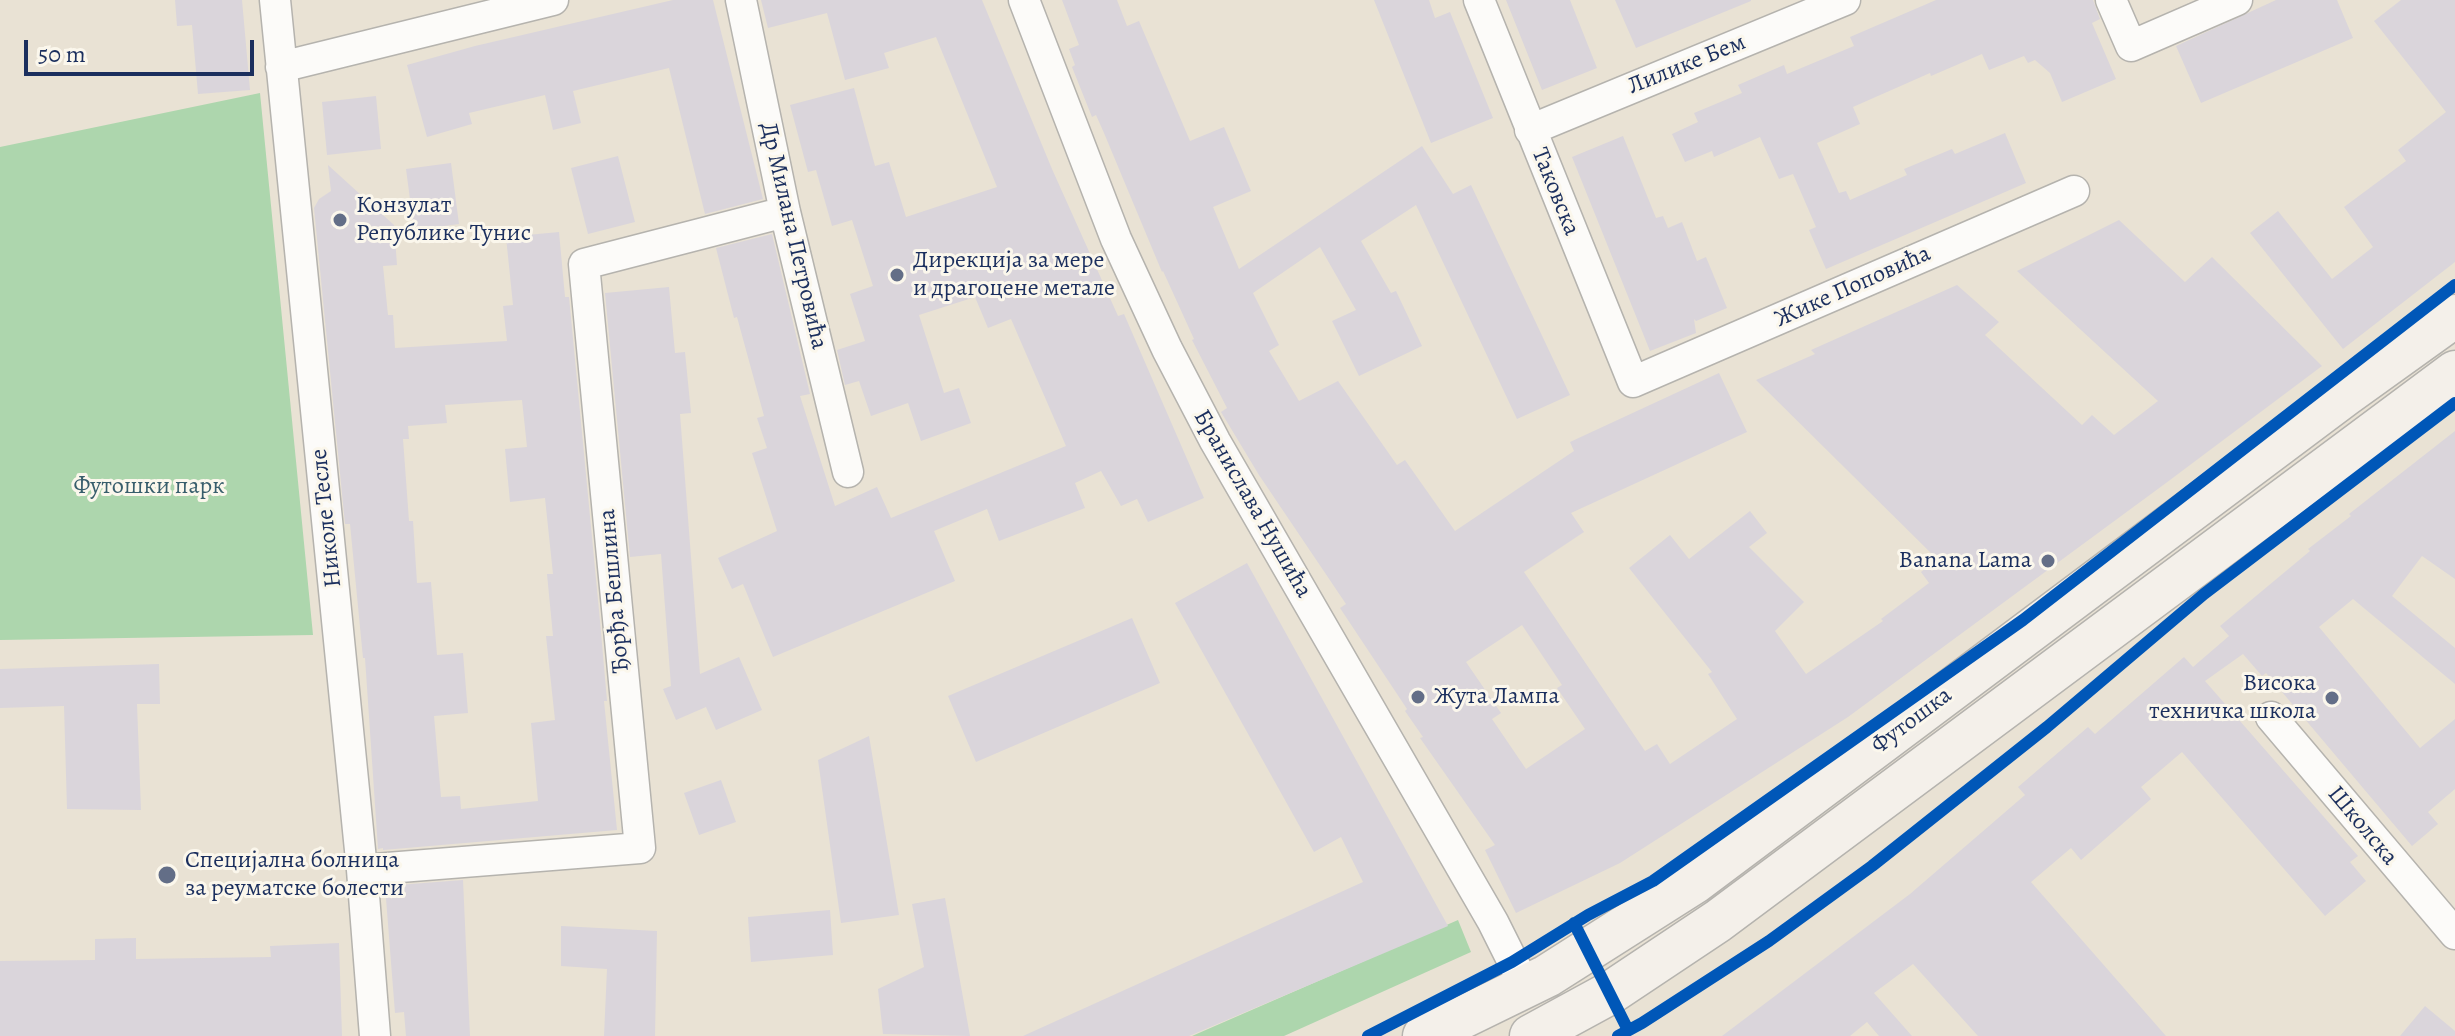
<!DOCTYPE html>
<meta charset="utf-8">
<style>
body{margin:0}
#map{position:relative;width:2455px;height:1036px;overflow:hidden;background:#e9e2d4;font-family:Alegreya,serif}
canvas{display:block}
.scale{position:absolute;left:24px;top:40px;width:230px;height:36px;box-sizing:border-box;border:4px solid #1b2f5e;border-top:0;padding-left:10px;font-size:24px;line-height:28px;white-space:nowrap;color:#1b2f5e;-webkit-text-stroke:6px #fbf7ec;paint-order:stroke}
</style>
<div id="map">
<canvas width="2455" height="1036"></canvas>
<div class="scale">50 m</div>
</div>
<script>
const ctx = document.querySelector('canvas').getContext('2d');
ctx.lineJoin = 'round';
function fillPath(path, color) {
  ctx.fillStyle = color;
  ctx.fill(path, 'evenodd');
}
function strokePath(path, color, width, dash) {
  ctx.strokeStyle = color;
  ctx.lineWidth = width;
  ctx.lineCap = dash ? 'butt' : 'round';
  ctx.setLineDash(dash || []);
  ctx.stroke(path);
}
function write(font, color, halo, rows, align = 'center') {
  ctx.font = font + ' Alegreya,serif';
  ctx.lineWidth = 6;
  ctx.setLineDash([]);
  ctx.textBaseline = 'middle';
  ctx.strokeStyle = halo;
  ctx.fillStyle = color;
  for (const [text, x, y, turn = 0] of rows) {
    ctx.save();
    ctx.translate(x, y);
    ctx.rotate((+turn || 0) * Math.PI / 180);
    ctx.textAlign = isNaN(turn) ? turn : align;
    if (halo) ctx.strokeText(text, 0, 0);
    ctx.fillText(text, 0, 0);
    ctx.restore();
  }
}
const green = new Path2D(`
 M260,93l53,542 -313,5v-493z
 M1458,920l13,32 -187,84h-92z`);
const building = new Path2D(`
 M175,0h67l8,90 -52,4 -6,-69 -15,1z
 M673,0h40l50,199 -58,15 -36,-146 -96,23 8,32 -28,7 -8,-35 -76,18 3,11 -45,13 -20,-72 68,-19z
 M761,0h221l70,169 66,147 6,-2 80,184 -56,24 -11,-23 -16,7 -20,-35 -26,12 10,25 -86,33 -12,-32 -53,22 21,50 -182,76 -30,-73 -11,5 -14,-31 59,-27 -25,-78 15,-5 -10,-30 7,-2 -27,-99 -3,1 -18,-70 56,-14 38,160 -10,2 35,110 42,-19 14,31 175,-72 -55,-127 -23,9 -13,-31 -56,18 25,78 15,-5 12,35 -50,18 -13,-38 -37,13 -12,-35 -14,4 -8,-35 28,-9 -15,-47 23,-8 -21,-66 -20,6 -16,-56 -8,2 -18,-67 64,-17 21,78 14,-4 17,55 91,-30 -61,-150 -52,16 5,15 -44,12 -18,-67 -59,15z
 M1062,0h55l10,26 12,-5 51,120 34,-14 27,64 -38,16 26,62 183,-123 31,48 18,-9 99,210 -53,24 -101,-214 -55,36 30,52 5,-2 26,55 -63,30 -27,-55 24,-11 -36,-63 -67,46 26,52 -10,6 30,50 39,-20 59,84 8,-5 50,71 119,-80 -4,-9 149,-69 28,59 -176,81 13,19 -60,40 121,179 12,-7 13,20 67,-45 -29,-45 4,-2 -83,-104 41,-33 19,24 61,-48 17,22 -18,14 55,55 -29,29 31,43 77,-53 -2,-2 48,-36 -8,-11 16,-13 -181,-179 59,-26 -4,-4 146,-65 42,37 -14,13 97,90 10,-10 22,20 44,-34 -141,-130 102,-51 66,62 27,-25 110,109 -156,117 -318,234 -228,146 -104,50 -31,-63 10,-5 -75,-107 3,-1 -18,-26 2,-2 -67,-101 6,-4 -87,-129 -38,-63 6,-4 -35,-68 2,-1 -31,-68 -1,1 -58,-139 -8,-18 -4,2 -20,-50 3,-2 -6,-16 10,-4zM1522,625l40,60 -5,3 28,41 -59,40 -34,-50 9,-6 -35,-51z
 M1374,0h55l6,18 15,-6 43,106 -62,25z
 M1506,0h64l27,68 -55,22z
 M1615,0h136v1l-115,47z
 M1936,0h157l7,19 -8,4 24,56 -54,23 -12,-29 -15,-13 -7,3 -4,-7 -35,14 -7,-16 -51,22 -1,-3 -77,34 7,17 -43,19 22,50 7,-2 4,9 57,-25 -3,-6 48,-20 3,5 50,-21 21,50 -200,86 -17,-39 7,-3 -23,-53 -14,5 -19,-42 -46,20 -2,-6 -27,11 -13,-28 26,-12 -4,-9 48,-20 -4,-8 46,-20 3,9 67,-28 -4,-9z
 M2276,0h61l16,38 -152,65 -25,-57z
 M2401,0h54v262l-112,87 -93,-116 28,-22 54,68 41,-32 -29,-40 62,-46 -8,-11 48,-38 -72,-91z
 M376,96l5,53 -54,6 -5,-53z
 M1623,136l33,82 7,-2 5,12 14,-6 15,39 9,-4 21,51 -31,13 -2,-2 2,14 -46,18 -78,-194z
 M618,156l17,66 -47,12 -17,-66z
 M451,163l8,61 -45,6 -8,-61z
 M328,165l66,60 3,40 -14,1 5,49h5l2,33 112,-7 -4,-35 10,-1 -7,-68 53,-5 6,65h4l31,324 7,80h-3l13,129 -234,20v-2l-5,1 -13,-191h-2l-13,-134h-5l-31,-316 5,-9 12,-8zM522,400l5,47 -22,2 5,53 35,-4 8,76h-6l6,62h-7l9,84 -24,3 7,78 -77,8 -1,-13 -19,1 -7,-81 34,-3 -5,-60 -26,2 -6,-73 -14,1 -4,-62h-4l-6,-82h6l-1,-13 39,-3 -2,-18z
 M669,287l6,66 10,-1 6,61 -11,1 20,260 39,-17 23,53 -46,20 -10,-23 -30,13 -13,-31 8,-3 -10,-132 -31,3 -25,-264z
 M2455,431v148l-33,-23 -30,40 63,52v36l-102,-85 -34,28 101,121 35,-29v70l-27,23 10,12 -26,22 -146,-173 -4,3 -19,-22 -38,27 153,175 -8,6 16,19 -41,35 -143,-164 -41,35 10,12 -70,61 -10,-12 -40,34 135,154h-188l-65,-72 -39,29 38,43h-33l-12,-14 -17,14h-128l188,-142 115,-99 -7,-8 70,-60 7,7 89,-77 9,10 36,-31 -9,-10 90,-75 -2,-2 43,-33 -2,-2z
 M1247,563l201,363 -259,110h-166l340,-154 -22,-45 -27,15 -139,-249z
 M1132,618l28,65 -184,79 -28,-66z
 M159,664l1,40h-23l4,106 -74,-1 -3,-103 -64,2v-39z
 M869,736l30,179 -58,8 -23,-163z
 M721,780l15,42 -37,13 -15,-42z
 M463,880l7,156h-64l-2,-24 -9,1 -10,-127z
 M945,898l25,138 -87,-2 -5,-45 46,-22 -12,-63z
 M830,910l3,45 -82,7 -3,-45z
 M561,926l96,5 -2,105h-51l3,-67 -46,-3z
 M136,938v21l135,-2 -1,-11 69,-3 3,93h-342v-75l95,-1v-21z
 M2425,1006l30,25v5h-55z`);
const minor = new Path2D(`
 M275,0l87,870 13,166
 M741,0l44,212 63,260
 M1024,0l92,239 51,110 48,92 278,481 32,64
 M1479,0l154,382 441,-191
 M2111,0l20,46 106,-46
 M281,67l272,-67
 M1530,130l315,-130
 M2271,717l184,217
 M362,870l278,-22 -56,-584 201,-52`);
const secondary = new Path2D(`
 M1424,1036l123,-60 148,-94 650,-487 110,-79
 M1531,1036l79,-43 108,-72 737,-549`);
const cycleway = new Path2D(`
 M1574,923l54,107
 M1368,1036l144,-74 76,-47 65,-34 370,-261 432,-335
 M1618,1036l24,-13 127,-82 103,-75 175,-139 157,-133 251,-191`);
const markers = [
 [340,220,8,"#636e87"],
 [897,275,8,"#636e87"],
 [2048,561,8,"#636e87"],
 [1418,697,8,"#636e87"],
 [2332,698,8,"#636e87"],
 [167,875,10,"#636e87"]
];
const streetNames = [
 ["Лилике Бем",1687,65,-22],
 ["Таковска",1555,192,68],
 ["Др Милана Петровића",793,236,77],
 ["Жике Поповића",1853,287,-24],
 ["Бранислава Нушића",1252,504,60],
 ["Николе Тесле",327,518,-96],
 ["Ђорђа Бешлина",615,591,-95],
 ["Футошка",1912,721,-37],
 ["Школска",2362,826,50]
];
const poiNames = [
 ["Конзулат",356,206],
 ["Републике Тунис",356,234],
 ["Дирекција за мере",913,261],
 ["и драгоцене метале",913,289],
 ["Banana Lama",2032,561,"right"],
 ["Висока",2316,684,"right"],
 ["техничка школа",2316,712,"right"],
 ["Жута Лампа",1434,697],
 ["Специјална болница",185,861],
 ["за реуматске болести",185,889]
];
const parkNames = [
 ["Футошки парк",149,487]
];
fillPath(green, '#add6ad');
fillPath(building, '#dad5db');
strokePath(minor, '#b5b3ae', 33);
strokePath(secondary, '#b5b3ae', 45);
strokePath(minor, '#fcfbf9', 30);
strokePath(secondary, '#f4f0ea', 42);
strokePath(cycleway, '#0057b8', 12);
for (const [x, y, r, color] of markers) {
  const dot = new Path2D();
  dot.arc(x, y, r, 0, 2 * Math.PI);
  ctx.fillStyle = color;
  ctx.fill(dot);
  strokePath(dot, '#fbf7ec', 3);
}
write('24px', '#1b2f5e', '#fbf7ec', streetNames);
write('24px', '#1b2f5e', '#fbf7ec', poiNames, 'left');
write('24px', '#385e6c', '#fbf7ec', parkNames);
</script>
